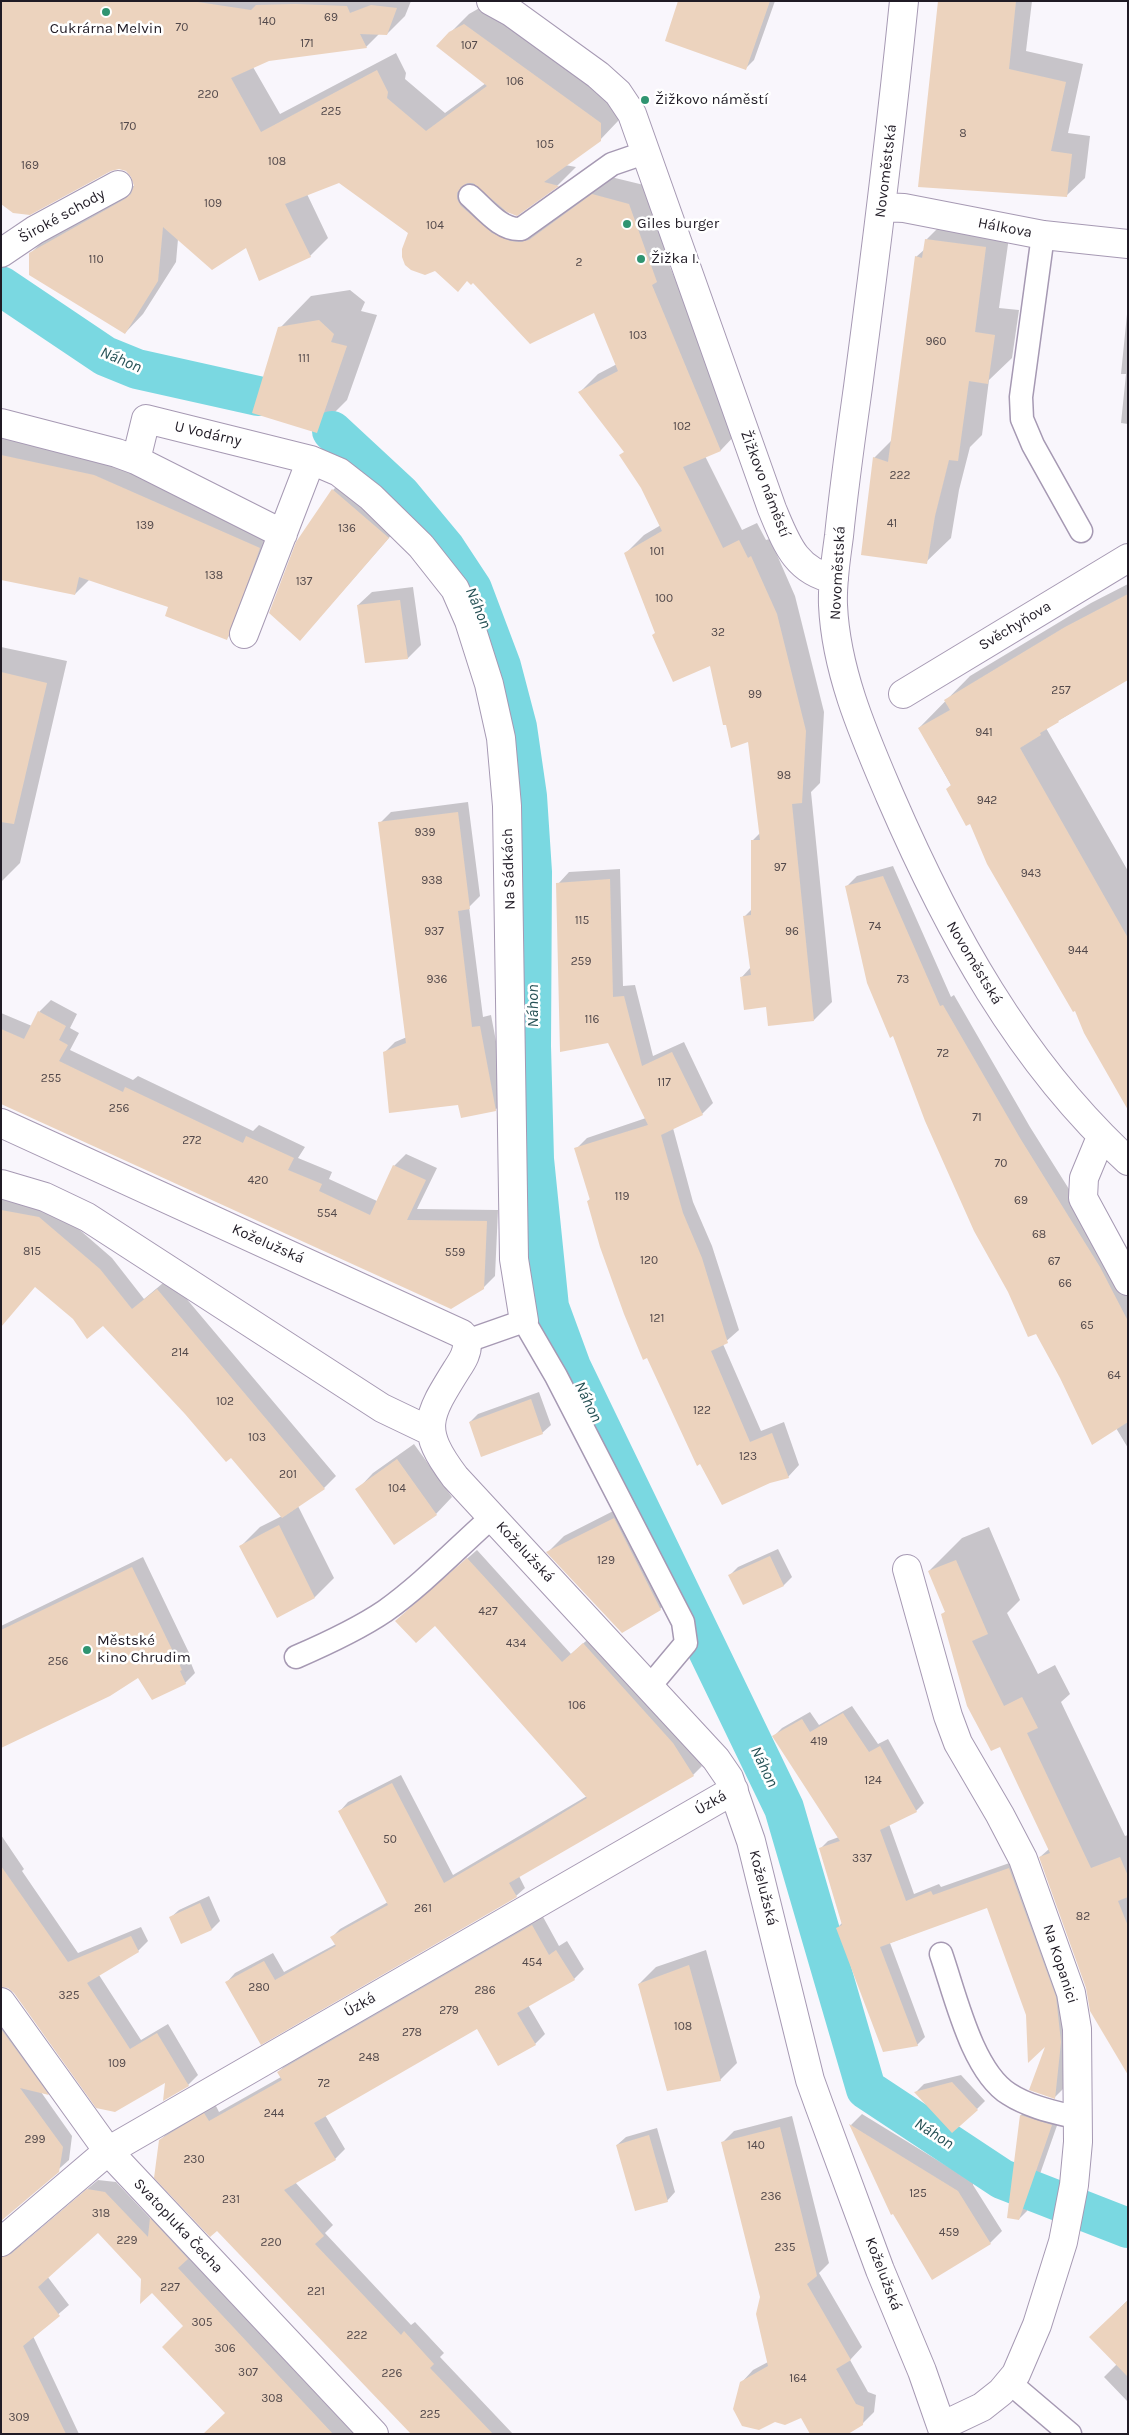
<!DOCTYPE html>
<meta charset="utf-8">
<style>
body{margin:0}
#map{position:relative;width:1129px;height:2435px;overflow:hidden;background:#f9f6fc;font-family:Karla,sans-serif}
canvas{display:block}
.frame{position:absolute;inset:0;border:2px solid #201b25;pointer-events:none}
</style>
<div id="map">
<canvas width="1129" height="2435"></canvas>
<div class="frame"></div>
</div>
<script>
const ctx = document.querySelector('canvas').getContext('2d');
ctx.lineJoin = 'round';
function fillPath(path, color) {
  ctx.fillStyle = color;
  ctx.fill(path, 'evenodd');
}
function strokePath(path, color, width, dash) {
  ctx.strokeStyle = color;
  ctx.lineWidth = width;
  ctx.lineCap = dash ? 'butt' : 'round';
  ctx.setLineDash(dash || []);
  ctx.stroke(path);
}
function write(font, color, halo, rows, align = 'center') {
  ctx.font = font + ' Karla,sans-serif';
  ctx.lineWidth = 5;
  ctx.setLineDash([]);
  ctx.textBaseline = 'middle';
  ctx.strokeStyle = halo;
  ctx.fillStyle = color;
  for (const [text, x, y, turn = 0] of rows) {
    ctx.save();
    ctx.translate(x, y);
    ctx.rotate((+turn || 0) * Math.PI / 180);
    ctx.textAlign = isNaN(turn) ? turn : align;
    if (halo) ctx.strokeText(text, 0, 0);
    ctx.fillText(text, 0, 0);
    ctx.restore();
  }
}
const shadow = new Path2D(`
 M1,1h410l-6,15 -18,18h-8l-13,13 -97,13 -16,7 27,47 116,-61 10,20 -1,6 40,34 41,-30 -36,-50 19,-19 14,-8 135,98v17l-18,19 -35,25 11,2 -18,18 -41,29 -13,-5 6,6 18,8 83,-46 37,9 26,77 -4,4 69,164 -18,19 -16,6 37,74 15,-7 9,17 4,-1 25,57 29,116 -4,71 -9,9 21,210 -18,18 -47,-14 -26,-28 10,-11 -6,-51 7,-7v-68l9,-9 -12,-92 -38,-76 -55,-32 -31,-78 19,-19 17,-10 -36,-74 -45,-59 18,-18 19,-10 -22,-53 -122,-30 -134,-100 -32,13 21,44 -18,18 -64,-10 -68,-7 -2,23 -33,52 -18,19 -94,-80 18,-18 86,-50 -2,-8z
 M679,1h96l-21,59 -8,8z
 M940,1h92l-6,50 57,13 -15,69 22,3 -5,42 -19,18z
 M951,215l60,8 -12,85 20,2 -7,48 -23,22 -7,55 -12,12 -11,43 -8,48 -25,24 -52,-104 18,-18 24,-183 9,-8 1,-9z
 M350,290l15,12 -4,9 16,4 -30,85 -31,31 -36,-103 31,-32z
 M1128,304v120l-7,-1 5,-49h-5z
 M1,430l114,24 166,73 -33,90 -21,21 -58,-32 -79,-27 -15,15 -72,-15 -2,1z
 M346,477l55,47 -101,116 33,-150z
 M1128,584v95l-82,49 82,143v230l-209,-373 51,-52 121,-73z
 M413,587l8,58 -13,13 -42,3 -8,-56 14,-13z
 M1,647l66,14 -47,202 -19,19z
 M468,802l12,94 -11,11 14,110 8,-2 16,84 -12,11 -36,-6 -75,-51 11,-11 12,-5 -27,-214 11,-11z
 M893,866l58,131 3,-2 76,132 81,129 17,36v156l-12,-20 -269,-542 10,-10z
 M620,869l3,117 12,-1 18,71 31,-14 29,61 -11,11 -29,14 20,74 19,44 27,84 -16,14 38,87 23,-9 15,43 -11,12 -19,5 -181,-281 3,-3 -15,-49 11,-11 59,-20 -88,-234 11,-12z
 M51,1000l26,14 -7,14 9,5 -9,17 63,30 5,-4 115,55 6,-6 46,22 -7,11 34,14 -3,7 48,22 17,-35 12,-12 31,14 -20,41 81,1 -3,66 -12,12 -482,-186v-89l31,13 7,-14z
 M1,1197l50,8 61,53 32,41 25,-21 167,198 -12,12 -26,18 36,72 -19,19 -37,19 -37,-70 19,-19 22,-11 -51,-60 -45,-43 -83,-88 -29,-6 -53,-46 -20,-4z
 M539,1392l12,33 -9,8 -72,-11 8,-8z
 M414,1444l38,53 -16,17 -79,-24 16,-17z
 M631,1502l46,90 -17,17 -112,-57 16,-16z
 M989,1527l31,73 -13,13 31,61 17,-9 15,29 -9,8 64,134 3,-1v220l-41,-68 -47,-130 9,-8 -106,-235 3,-3 -17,-40 33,-33z
 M778,1549l14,28 -8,8 -41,18 -13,-28 8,-8z
 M477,1550l94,104 22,-19 89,99 20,32 -9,9 -174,101 6,12 -9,8 -254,147 -35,-61 8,-9 38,-20 11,19 52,-28 -4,-7 8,-8 48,-27 -48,-91 8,-9 53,-27 52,100 134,-79 -151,-172 -30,-12z
 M143,1557l49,102 -2,2 5,12 -10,10 -47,-7 -137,71v-121z
 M852,1706l26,38 10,-5 36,64 -8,8 -27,13 25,70 25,-10 2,3 77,-27 51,173 -6,56 -8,8 -7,-54 -21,-29 -39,-108 -98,37 35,94 -8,8 -80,-117 5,-5 -22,-74 8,-8 11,-4 -65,-101 8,-8 28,-16 9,13z
 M1,1835l23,34 -2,2 56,82 63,-26 7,14 -10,10 -39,24 42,65 27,-16 30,51 -10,10 -21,-5 -159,-93 -7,-2z
 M209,1896l11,25 -8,8 -42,-11 9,-8z
 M542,1915l17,31 8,-5 17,28 -10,10 -46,26 17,29 -10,10 -58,-17 -152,88 20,34 -10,10 -40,23 38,43 -8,8 86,92 4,-3 29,31 -4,4 73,77h-101l-252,-294 11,-10 44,-26 4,8 62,-35 -3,-5 11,-10z
 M706,1950l31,113 -17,17 -81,-96 17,-17z
 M1,2005l57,79 -10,10 -7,-2 31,44 -3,24 -68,60z
 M961,2075l24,26 -8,8 -61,-17 8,-8z
 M1029,2107l31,10 -33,94 -8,8 -11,-2 13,-102z
 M862,2114l111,68v3l29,46 -12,12 -98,-30 -41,-88z
 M792,2116l37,147 -10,10 43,74 -12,13 18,32 8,3 -2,17 -12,12 -60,-8 -61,-33 12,-13 15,-8 -7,-65 -39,-154 12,-12z
 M657,2128l18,64 -8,9 -50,-56 9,-8z
 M98,2180l18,2 35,37 10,-10 36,39 -9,9 166,177h-137l9,-21 -41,-87 -87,-95 -51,45 22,29 -36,31 46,98h-78v-191l14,5 7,-4z
 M1128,2300v102l-24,-25 13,-13 -26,-27z`);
const canal = new Path2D(`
 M1,286l104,70 32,13 121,27
 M332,431l69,64 44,53 27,41 29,77 16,61 10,69 5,76 -1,174 3,113 15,148 22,60 213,441 82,281 136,90 126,49`);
const building = new Path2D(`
 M1,1h190l60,9 5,-5 39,-1 52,2 3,7 21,-8 26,3 -10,27 -27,-1 7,14 -98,13 -38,17 30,54 116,-62 11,22 -1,6 39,33 61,-45 -51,-40 13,-14 15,-8 137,99v18l-57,41 15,4 -42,30 -10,-4 -34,-29h-6l-6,4 -4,6v6l4,7 31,27 18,8 10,1 9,-2 63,-46 37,10 28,78 -5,3 69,166 -38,16 40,81 16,-8 9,18 3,-2 26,58 29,117 -4,72 -10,1 22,217 -46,5 -2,-19 -22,3 -4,-33 11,-2 -8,-59 8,-1v-75h9l-12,-98 -17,6 -5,-23h-3l-13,-59 -37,16 -21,-47 3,-2 -31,-80 38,-22 -21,-43 -22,-33 5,-3 -46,-60 40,-21 -24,-58 -64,31 -57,-61 -2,2 -4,-4 -9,11 -23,-21 -10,4 -14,-5 -6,-5 -3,-8v-8l6,-16 -69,-50 -54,21 26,53 -52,24 -13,-33 -34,22 -49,-43 -5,54 -33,53 -96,-59v-22l96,-54 6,-5 3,-8 -3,-9 -5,-6 -7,-2 -8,2 -81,44 -17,-2 -12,-9z
 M678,1h92l-24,69 -81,-29z
 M938,1h78l-7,68 57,13 -15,69 21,3 -5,43 -149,-10z
 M925,239l61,8 -11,85 20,3 -7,49 -19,-3 -11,80 -9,-1 -14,56 -8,48 -66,-9 12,-98 15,5 27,-206 7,2z
 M319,320l15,14 -3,8 16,4 -30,87 -65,-20 26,-86z
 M1,455l93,20 166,73 -33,92 -62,-24 3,-9 -89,-30 -4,18 -74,-15z
 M332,489l57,49 -89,103 -31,-28 27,-71z
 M1128,594v86l-70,41 1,1 -19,11 1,2 -21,13 108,190v172l-44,-77 -9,-22 -2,1 -86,-148 -17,-40 -4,2 -20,-37 5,-4 -33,-57 32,-18 -6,-10 121,-73z
 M400,600l8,59 -43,4 -8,-58z
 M1,672l46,11 -33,141 -13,-2z
 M458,812l12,97 -12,2 14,116 8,-1 16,85 -35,7 -3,-13 -69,8 -6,-61 23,-9 -28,-221z
 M883,876l57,130 3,-1 77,133 80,129 28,54v101l-36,23 -32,-67 -24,-44 -8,3 -20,-45 -34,-61 -49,-110 -32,-85 -3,2 -23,-55 -22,-97z
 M610,879l3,118 11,-1 18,70 30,-14 31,63 -42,20 22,78 19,45 26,85 -17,8 39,91 22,-9 17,45 -19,5 -48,22 -22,-41 -3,2 -50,-108 -4,2 -19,-46 -24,-67 -13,-46 3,-1 -16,-52 74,-23 -40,-82 -48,9 -4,-169z
 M38,1011l28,15 -7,14 9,5 -9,16 64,31 2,-5 118,56 3,-7 48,22 -6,12 34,14 -3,7 51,24 23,-50 33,15 -19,40 80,1 -3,68 -33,20 -450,-205v-75l23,10z
 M1,1210l38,7 61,52 32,40 25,-20 168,200 -43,29 -51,-60 -5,4 -41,-48 -82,-88 -16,13 -14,-20 -38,-32 -34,40z
 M531,1399l12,35 -62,23 -12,-35z
 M397,1459l40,56 -43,30 -39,-56z
 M614,1518l47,92 -39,23 -76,-81z
 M279,1525l36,73 -38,20 -38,-72z
 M770,1556l14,30 -41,19 -15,-30z
 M467,1558l95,104 21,-19 90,100 21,33 -185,107 8,14 -256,148 -36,-63 39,-21 11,19 61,-34 -6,-9 58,-32 -50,-94 54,-28 52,100 88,-51 55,-34 -152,-172 -19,17 -21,-22z
 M956,1560l32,74 -16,7 32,65 18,-9 16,31 -11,5 64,135 29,-11 8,19v21l-10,4 10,25v149l-38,-64 -4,-23 -47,-131 11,-4 -50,-106 -9,4 -24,-45 -26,-92 4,-2 -17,-41z
 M132,1567l50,103 -2,1 6,13 -34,16 -14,-22 -28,18 -109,52v-118z
 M843,1713l26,39 11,-6 37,66 -37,18 26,71 25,-10 2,4 76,-27 47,129 5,45 -6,57 -26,-9 16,-43 -17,16 -2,-48 -39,-107 -107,39 38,99 -35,6 -47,-124 6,-3 -23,-77 21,-7 -68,-105 30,-17 8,13z
 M1,1866l67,96 63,-26 8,16 -52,31 43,66 27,-16 32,53 -26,15 2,-18 -50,29 -19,-4 -82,-115 -6,-5 -7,-1z
 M200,1903l12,27 -31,14 -12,-27z
 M532,1925l17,30 7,-5 19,30 -58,33 19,32 -38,21 -21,-37 -163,94 22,37 -52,30 40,46 -9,8 86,91 3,-4 30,33 -4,4 63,66h-82l-194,-203 -7,6 -56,-59 5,-38 45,-27 5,8 73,-41 -5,-8z
 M689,1965l32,116 -54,10 -29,-107z
 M1,2029l48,66 -29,-7 43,59 -4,25 -58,49z
 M952,2082l26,28 -26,23 -38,-41z
 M1020,2115l32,10 -33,95 -12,-2z
 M849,2124l109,67 33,53 -59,36 -39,-66 -2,1z
 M780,2127l37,149 -10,8 44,76 -15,9 20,35 8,3 -1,18 -15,9h-38l-9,-16 -16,7 -10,-3 -16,8 -17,-4 -9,-17 7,-27 28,-16 -12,-52 4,-17 -39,-155z
 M649,2135l19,67 -33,9 -19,-66z
 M87,2189l18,3 43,45 2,-19 38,41 -10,9 155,166h-130l22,-21 -63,-66 21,-21 -31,-33 -12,11 1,-25 -43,-46 -60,54 22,29 -37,30 43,88h-65v-177l10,-3z
 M1128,2300v77l-39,-40z`);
const lane = new Path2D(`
 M470,196c14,12 31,35 51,33l91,-65 32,-11
 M1043,235l-22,162 1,22 11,26 48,86
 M467,1341l57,-20 32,55 127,246 3,21 -36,43
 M296,1657c30,-13 61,-27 89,-46 38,-27 72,-63 107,-94
 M941,1954c14,40 31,117 68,140 20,13 45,18 69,24
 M1010,2383l60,51`);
const street = new Path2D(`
 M491,1l20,11 87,63 20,18 14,21 140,395c14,33 23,62 62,70
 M904,1c-13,129 -29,258 -46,386 -7,50 -14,99 -19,149 -3,23 -7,46 -6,69 3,67 31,130 57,191 58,134 129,265 238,365
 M882,207l22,1 139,27 85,9
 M1,253l34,-23 83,-45
 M1,423l116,30 19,7
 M311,460l28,12 32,25 50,49 34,43 14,32 20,63 12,54 6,68 7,453 10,62
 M244,634l67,-174 -165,-41 -10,41 147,74
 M903,694l225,-136
 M1,1123l461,211 5,7c1,11 -4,19 -10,28 -30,48 -38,60 -2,108l261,282 13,19 22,63 59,239 9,25 61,165 42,101 22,63
 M1101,1137l-17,41 -1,20 45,83
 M1,1184l44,13 42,20 295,191 48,23
 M907,1569l41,147 10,27 42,72 23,44 48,134 6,36 1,113 -4,43 -11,57 -26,83 -21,49 -15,18 -19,15 -40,19
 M1,2002l107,149 266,283
 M1,2242l107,-91 626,-361`);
const markers = [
 [106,12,5,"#2f9471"],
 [645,100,5,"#2f9471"],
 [627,224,5,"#2f9471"],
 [641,259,5,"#2f9471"],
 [87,1650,5,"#2f9471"]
];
const numberNames = [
 ["69",331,18],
 ["140",267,22],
 ["70",182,28],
 ["171",307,44],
 ["107",469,46],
 ["106",515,82],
 ["220",208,95],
 ["225",331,112],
 ["170",128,127],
 ["8",963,134],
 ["105",545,145],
 ["108",277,162],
 ["169",30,166],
 ["109",213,204],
 ["104",435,226],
 ["110",96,260],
 ["2",579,263],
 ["103",638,336],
 ["960",936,342],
 ["111",304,359],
 ["102",682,427],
 ["222",900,476],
 ["41",892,524],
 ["139",145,526],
 ["136",347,529],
 ["101",657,552],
 ["138",214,576],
 ["137",304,582],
 ["100",664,599],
 ["32",718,633],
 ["257",1061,691],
 ["99",755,695],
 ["941",984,733],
 ["98",784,776],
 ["942",987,801],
 ["939",425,833],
 ["97",780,868],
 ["943",1031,874],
 ["938",432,881],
 ["115",582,921],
 ["74",875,927],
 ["937",434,932],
 ["96",792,932],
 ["944",1078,951],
 ["259",581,962],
 ["936",437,980],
 ["73",903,980],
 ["116",592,1020],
 ["72",943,1054],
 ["255",51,1079],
 ["117",664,1083],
 ["256",119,1109],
 ["71",977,1118],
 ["272",192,1141],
 ["70",1001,1164],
 ["420",258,1181],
 ["119",622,1197],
 ["69",1021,1201],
 ["554",327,1214],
 ["68",1039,1235],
 ["815",32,1252],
 ["559",455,1253],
 ["120",649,1261],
 ["67",1054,1262],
 ["66",1065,1284],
 ["121",657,1319],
 ["65",1087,1326],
 ["214",180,1353],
 ["64",1114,1376],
 ["102",225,1402],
 ["122",702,1411],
 ["103",257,1438],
 ["123",748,1457],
 ["201",288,1475],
 ["104",397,1489],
 ["129",606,1561],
 ["427",488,1612],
 ["434",516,1644],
 ["256",58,1662],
 ["106",577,1706],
 ["419",819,1742],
 ["124",873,1781],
 ["50",390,1840],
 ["337",862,1859],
 ["261",423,1909],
 ["82",1083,1917],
 ["454",532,1963],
 ["280",259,1988],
 ["286",485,1991],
 ["325",69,1996],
 ["279",449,2011],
 ["108",683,2027],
 ["278",412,2033],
 ["248",369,2058],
 ["109",117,2064],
 ["72",324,2084],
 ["244",274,2114],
 ["299",35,2140],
 ["140",756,2146],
 ["230",194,2160],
 ["125",918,2194],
 ["236",771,2197],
 ["231",231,2200],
 ["318",101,2214],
 ["459",949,2233],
 ["229",127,2241],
 ["220",271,2243],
 ["235",785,2248],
 ["227",170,2288],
 ["221",316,2292],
 ["305",202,2323],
 ["222",357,2336],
 ["306",225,2349],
 ["307",248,2373],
 ["226",392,2374],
 ["164",798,2379],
 ["308",272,2399],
 ["225",430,2415],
 ["309",19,2418]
];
const poiNames = [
 ["Cukrárna Melvin",106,29,"center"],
 ["Žižkovo náměstí",655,100],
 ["Giles burger",637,224],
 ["Žižka I.",651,259],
 ["Městské",97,1641],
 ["kino Chrudim",97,1658]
];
const streetNames = [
 ["Novoměstská",886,171,-83],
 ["Široké schody",62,216,-29],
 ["Hálkova",1005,228,11],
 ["U Vodárny",208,434,13],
 ["Žižkovo náměstí",765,484,69],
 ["Novoměstská",838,573,-87],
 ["Svěchyňova",1015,626,-31],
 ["Na Sádkách",509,869,-92],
 ["Novoměstská",974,963,59],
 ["Koželužská",268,1244,24],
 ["Koželužská",525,1552,47],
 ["Úzká",711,1803,-30],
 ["Koželužská",763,1888,76],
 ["Na Kopanici",1060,1964,72],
 ["Úzká",360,2005,-30],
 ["Svatopluka Čecha",178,2226,47],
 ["Koželužská",883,2274,69]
];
const waterNames = [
 ["Náhon",121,360,23],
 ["Náhon",478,608,67],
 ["Náhon",533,1006,-90],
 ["Náhon",588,1402,64],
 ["Náhon",764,1767,64],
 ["Náhon",934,2134,33]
];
fillPath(shadow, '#0003');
strokePath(canal, '#7ad8e1', 40);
fillPath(building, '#ecd3be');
strokePath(lane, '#a699b3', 25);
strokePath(street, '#a699b3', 30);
strokePath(lane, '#fff', 22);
strokePath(street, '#fff', 28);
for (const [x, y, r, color] of markers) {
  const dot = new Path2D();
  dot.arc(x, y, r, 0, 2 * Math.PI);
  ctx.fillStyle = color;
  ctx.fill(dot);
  strokePath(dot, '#fff', 2);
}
write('12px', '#53494b', null, numberNames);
write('15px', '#201b25', '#fff', poiNames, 'left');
write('15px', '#201b25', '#fff', streetNames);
write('italic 16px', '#275256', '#fff', waterNames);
</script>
